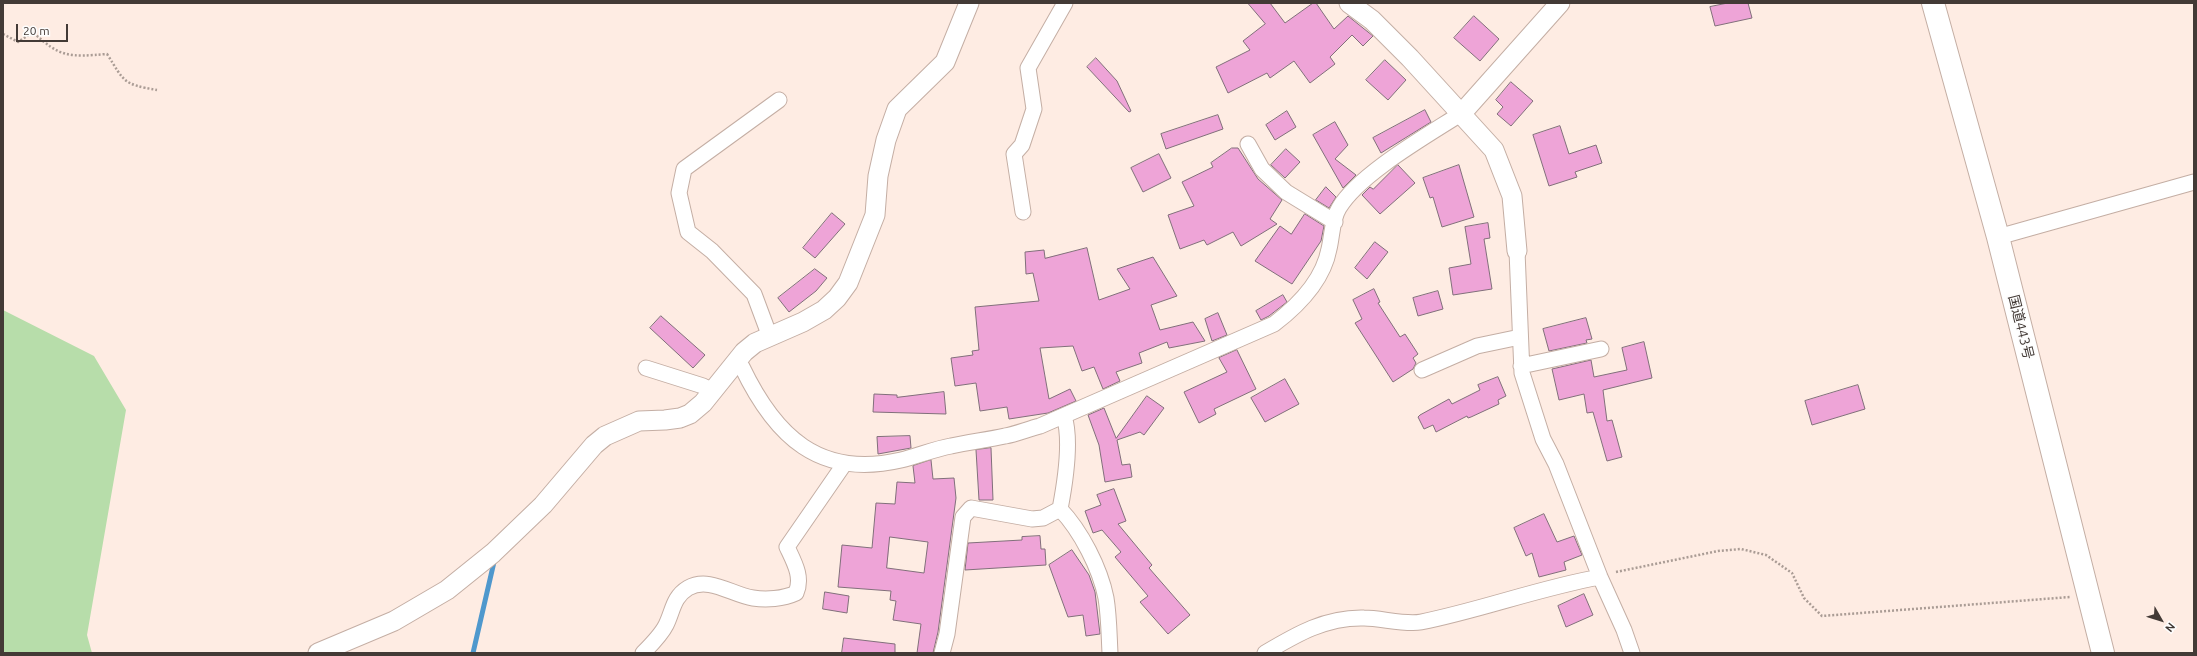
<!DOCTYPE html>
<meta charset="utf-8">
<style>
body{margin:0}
#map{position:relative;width:2197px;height:656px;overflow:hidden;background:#feece3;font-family:Ubuntu,sans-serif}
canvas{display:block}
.frame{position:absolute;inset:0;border:4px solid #433a36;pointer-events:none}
.north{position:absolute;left:2141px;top:600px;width:40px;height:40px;-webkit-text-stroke:3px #fdfdfd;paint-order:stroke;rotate:129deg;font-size:11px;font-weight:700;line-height:16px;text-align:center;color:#433a36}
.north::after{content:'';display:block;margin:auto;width:14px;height:18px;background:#433a36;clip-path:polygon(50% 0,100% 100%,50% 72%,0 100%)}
.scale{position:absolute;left:16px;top:24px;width:52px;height:18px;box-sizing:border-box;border:2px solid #433a36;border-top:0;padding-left:5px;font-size:12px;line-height:14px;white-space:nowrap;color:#433a36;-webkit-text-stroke:3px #fdfdfd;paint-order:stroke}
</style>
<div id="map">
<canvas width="2197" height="656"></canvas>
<div class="frame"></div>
<div class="north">N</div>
<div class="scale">20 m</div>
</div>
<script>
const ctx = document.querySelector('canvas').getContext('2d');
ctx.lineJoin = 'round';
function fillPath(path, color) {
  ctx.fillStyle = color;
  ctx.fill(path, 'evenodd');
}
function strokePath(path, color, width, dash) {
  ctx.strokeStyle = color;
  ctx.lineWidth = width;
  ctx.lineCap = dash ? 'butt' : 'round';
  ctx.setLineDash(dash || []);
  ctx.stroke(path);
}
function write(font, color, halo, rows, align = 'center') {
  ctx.font = font + ' Ubuntu,"Noto Sans JP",sans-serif';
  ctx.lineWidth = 3.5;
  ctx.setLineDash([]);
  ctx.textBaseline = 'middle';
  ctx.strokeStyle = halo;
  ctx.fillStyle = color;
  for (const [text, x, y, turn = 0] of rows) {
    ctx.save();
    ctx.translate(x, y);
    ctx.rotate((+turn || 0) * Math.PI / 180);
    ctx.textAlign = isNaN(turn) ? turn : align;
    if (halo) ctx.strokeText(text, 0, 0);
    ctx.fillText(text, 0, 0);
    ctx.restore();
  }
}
const green = new Path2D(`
 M3,310l91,46 32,54 -39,225 5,18h-89z`);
const stream = new Path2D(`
 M473,653l21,-91`);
const building = new Path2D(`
 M1248,3h22l15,20 28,-20h3l18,26 14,-13 25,20 -10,10 -11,-11 -22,22 5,7 -25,19 -16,-22 -24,17 -3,-5 -39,20 -12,-26 34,-17 -7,-9 22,-17z
 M1728,3h20l4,15 -37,8 -5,-19z
 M1474,16l25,23 -19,22 -26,-23z
 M1096,58l21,23 14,30 -2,1 -42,-45z
 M1385,60l21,20 -18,20 -22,-20z
 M1511,82l22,19 -22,25 -14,-12 6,-7 -7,-7z
 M1425,110l6,12 -50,31 -8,-15z
 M1287,111l9,16 -21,13 -9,-15z
 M1218,115l5,14 -57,20 -5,-15z
 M1335,122l13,23 -13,14 21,16 -13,13 -30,-53z
 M1560,126l9,28 27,-9 6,18 -27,9 2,5 -28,9 -16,-51z
 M1232,148h6l20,31 24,21 -12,19 7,5 -36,22 -8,-14 -26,13 -3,-5 -24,9 -12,-34 26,-9 -12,-24 31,-15 -2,-4z
 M1286,149l14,13 -15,16 -14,-13z
 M1159,154l12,24 -28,14 -12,-24z
 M1398,165l17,18 -35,31 -18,-19 8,-8 3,2z
 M1459,165l15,52 -32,10 -9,-30 -3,1 -7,-20z
 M1326,187l10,10 -7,11 -13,-8z
 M832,213l13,11 -30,34 -12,-10z
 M1305,214l19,12 -3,15 -29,43 -37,-23 25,-35 11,8z
 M1488,223l2,15 -6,1 8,50 -39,6 -4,-27 22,-4 -6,-37z
 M1375,242l13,10 -21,27 -12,-11z
 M1087,248l12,52 31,-11 -13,-20 36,-12 24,39 -26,9 9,25 33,-8 12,19 -36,7 -2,-6 -28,11 3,10 -26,9 4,9 -17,8 -9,-22 -12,4 -9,-25 -33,2 9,51 21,-10 6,12 -28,12 -39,6 -2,-12 -27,4 -4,-28 -21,3 -4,-28 22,-3 -1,-4 7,-1 -4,-43 64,-6 -6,-28 -7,1 -1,-22 19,-2 1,8z
 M815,269l12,9 -11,13 -27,21 -11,-14z
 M1374,289l6,13 -2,1 22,34 5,-3 13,20 -5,4 3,5 -3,6 -20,13 -38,-59 7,-4 -9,-19z
 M1438,291l5,18 -25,7 -5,-18z
 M1283,295l4,7 -18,14 -8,4 -5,-9z
 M1218,313l9,22 -15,6 -7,-22z
 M661,316l44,39 -12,13 -43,-40z
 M1586,318l6,21 -6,1 1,3 -38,8 -6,-22z
 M1644,342l8,36 -49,12 4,31 5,-1 10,37 -15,4 -14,-49 -6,1 -3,-19 -25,6 -7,-31 39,-9 3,17 33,-7 -5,-22z
 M1237,350l19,39 -42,20 2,5 -17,9 -15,-31 43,-20 -8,-14z
 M1498,377l8,19 -8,4 1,4 -28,13 -3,1 -1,-2 -31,16 -3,-7 -9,4 -6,-12 2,-2 29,-16 3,5 28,-14 -2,-5z
 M1285,379l14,25 -34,18 -14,-24z
 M1858,385l7,24 -53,16 -7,-24z
 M944,392l2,22 -73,-2 1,-18 23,1v2z
 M1147,396l17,12 -20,27 -4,-3 -23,8 5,25 8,-1 2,13 -27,5 -6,-37 -11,-30 16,-7 12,30z
 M910,436l1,12 -33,6 -1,-17z
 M991,448l2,52h-14l-3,-50z
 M931,460l2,19 21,-1 2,20 -18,134 -5,21h-16l4,-29 -28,-4 3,-19 -6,-1 1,-9 -53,-4 4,-42 30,3 4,-45 19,1 2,-22 18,1 -2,-17zM890,537l38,5 -4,31 -37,-5z
 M1114,489l12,32 -8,3 34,41 -3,3 41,47 -22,19 -28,-32 8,-6 -33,-39 6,-5 -19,-22 -9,3 -8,-22 16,-6 -4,-10z
 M1544,514l13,28 17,-6 8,19 -18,7 2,8 -27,7 -7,-24 -6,3 -12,-28z
 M1040,536l1,13h4l1,16 -81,5 3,-27 54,-3v-3z
 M1072,550l17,25 6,17 5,42 -14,2 -3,-21 -15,2 -19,-52z
 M825,592l24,4 -2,17 -24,-4z
 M1584,594l9,21 -27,12 -8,-21z
 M844,638l51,6v9h-53z`);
const path = new Path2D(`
 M3,34l15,8 15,-10c27,26 37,25 74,22 18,28 15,30 50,36
 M1616,572l102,-21 23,-2 25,6 26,18 12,25 18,18 248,-19`);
const minor = new Path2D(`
 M1248,144l14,25 24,23 49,30
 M1023,212l-9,-58 8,-9 12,-36 -6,-41 37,-65
 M1998,237l196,-55
 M1517,251l5,122 21,66 13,25 44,113 24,53 8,23
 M770,337l-16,-43 -42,-43 -24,-19 -9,-39 5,-24 95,-69
 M737,361l5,6c33,69 77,112 159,93 17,-4 33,-11 50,-14 17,-4 36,-6 54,-10 11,-2 23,-7 35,-10l234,-102c25,-19 49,-43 55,-75 3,-12 3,-30 10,-41 20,-34 89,-73 123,-95
 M1521,366l80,-17
 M646,368l57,18 10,5
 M1422,370l55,-24 43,-9
 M1060,509c21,22 40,59 46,89 3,18 3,37 4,55
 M643,653c8,-8 18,-18 23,-28 7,-14 7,-28 22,-37 21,-12 44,7 65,10 13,2 30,1 43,-5 7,-16 -2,-31 -9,-46l58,-84
 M942,653l5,-19 16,-117 8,-9 61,11 11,-1 17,-9c5,-26 12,-68 4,-93
 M1265,653c32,-19 61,-36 99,-35 17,0 41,7 57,4 60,-12 118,-34 179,-45`);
const tertiary = new Path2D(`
 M1349,3l23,17 38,38 84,92 18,46 5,55
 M1462,113l98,-110
 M318,653l76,-32 53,-31 46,-37 50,-48 51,-60 11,-9 34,-15 26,-1 15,-2 10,-4 13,-11 41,-51 11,-9 48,-21 21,-12 13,-12 11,-15 27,-68 3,-39 8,-36 11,-31 48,-47 24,-59`);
const trunk = new Path2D(`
 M1933,3l65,234 105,416`);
const streetNames = [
 ["国道443号",2021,327,76]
];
fillPath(green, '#b7ddaa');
strokePath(stream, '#4f98cd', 5);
fillPath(building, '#eea4d7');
strokePath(building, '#816f7a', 1);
strokePath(minor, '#c4aea4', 17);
strokePath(tertiary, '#c4aea4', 21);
strokePath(trunk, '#c4aea4', 24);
strokePath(path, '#aa9c95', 2.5, [2, 2]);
strokePath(minor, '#fff', 15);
strokePath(tertiary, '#fff', 19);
strokePath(trunk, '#fff', 22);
write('14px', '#433a36', '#fdfdfd', streetNames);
</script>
